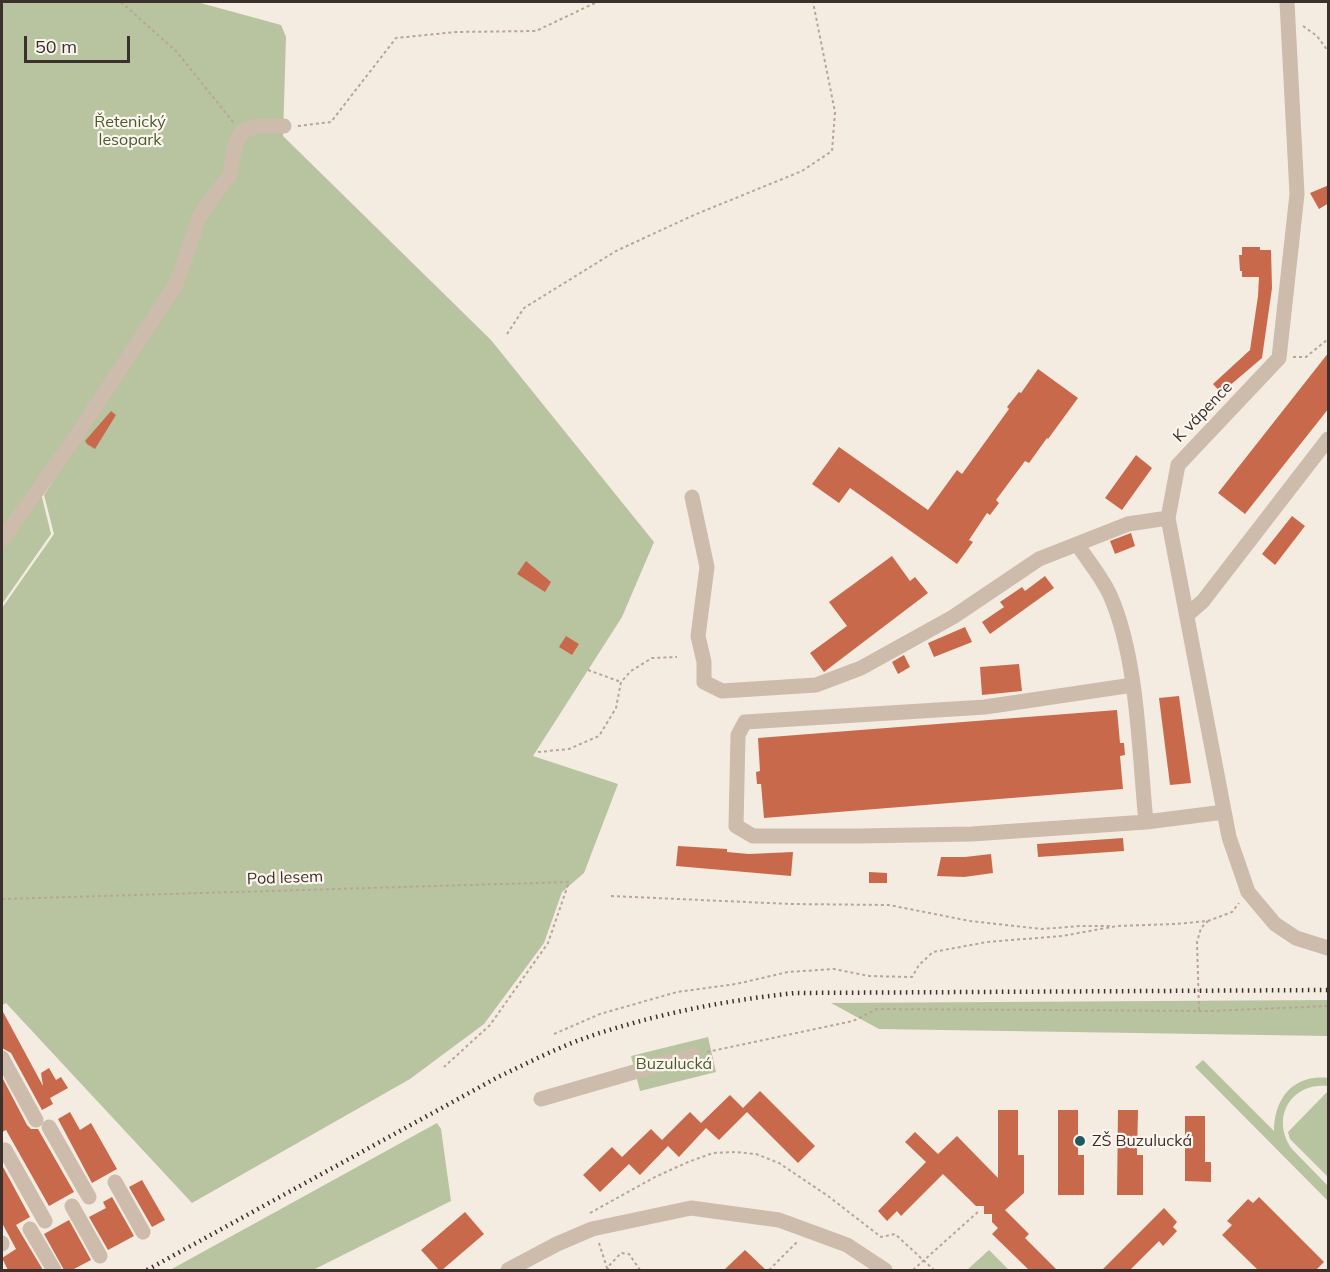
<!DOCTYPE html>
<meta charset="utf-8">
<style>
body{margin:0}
#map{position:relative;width:1330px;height:1272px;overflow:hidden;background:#f4ebe1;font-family:Mulish,sans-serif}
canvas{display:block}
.frame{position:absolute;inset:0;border:3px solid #3b302b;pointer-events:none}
.scale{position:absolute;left:24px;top:36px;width:106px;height:27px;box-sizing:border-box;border:3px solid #3b302b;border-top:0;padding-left:8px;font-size:18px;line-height:21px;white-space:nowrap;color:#3b302b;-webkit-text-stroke:4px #fbf5ee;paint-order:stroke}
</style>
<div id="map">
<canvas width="1330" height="1272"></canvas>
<div class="frame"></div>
<div class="scale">50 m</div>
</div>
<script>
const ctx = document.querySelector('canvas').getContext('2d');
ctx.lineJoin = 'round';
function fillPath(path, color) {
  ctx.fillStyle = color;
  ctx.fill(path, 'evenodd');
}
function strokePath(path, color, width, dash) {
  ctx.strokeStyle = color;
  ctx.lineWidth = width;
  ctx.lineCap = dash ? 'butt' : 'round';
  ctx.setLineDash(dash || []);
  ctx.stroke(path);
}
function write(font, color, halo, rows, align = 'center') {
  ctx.font = font + ' Mulish,sans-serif';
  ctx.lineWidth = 4.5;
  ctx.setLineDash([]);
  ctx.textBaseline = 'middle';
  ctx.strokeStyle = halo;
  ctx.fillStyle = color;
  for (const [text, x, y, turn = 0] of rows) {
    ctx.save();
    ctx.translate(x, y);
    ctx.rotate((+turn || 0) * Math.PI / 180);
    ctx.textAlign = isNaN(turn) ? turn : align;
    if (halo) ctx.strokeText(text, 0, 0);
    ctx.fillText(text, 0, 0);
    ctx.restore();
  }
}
const green = new Path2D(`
 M2,2h195l84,23 5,12 -3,99 208,204 163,202 -32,75 -89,139 85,28 -34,89 -22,19 -18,51 -60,81 -74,55 -218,124 -186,-200 -4,2v-397l52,-74 -10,-39 25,-39 -28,37 10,41 -49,70z
 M1328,1000v36l-449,-7 -48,-26z
 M708,1037l8,35 -76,19 -9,-35z
 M1203,1060l71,71c0,-32 19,-57 54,-53v8c-37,-4 -58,32 -36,63l36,37v15l-133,-134z
 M1328,1091v86l-38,-38 -2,-7z
 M437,1123l4,6 10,72 -138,69h-143z
 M989,1250l20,20h-42z`);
const building = new Path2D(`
 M1329,185v18l-10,6 -9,-16z
 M1242,247h18v3h11l1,38 -10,70 -41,35 -8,-9 37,-34 8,-54 1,-19h-17v-6h-2l-1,-16h3z
 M1329,352v56l-84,106 -27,-21z
 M1038,369l40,29 -30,41 -1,-1 -18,25 -4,-2 -29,39 3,3 -9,12 -3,-2 -18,27 4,2 -16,22 -107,-76 -11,15 -27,-19 27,-37 89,63 29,-40 5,4 47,-65 -2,-2 12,-15 2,1z
 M111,411l5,4 -21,34 -8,-5 -2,-3z
 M1136,455l16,13 -30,42 -17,-12z
 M1292,516l13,10 -30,39 -13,-11z
 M1131,533l4,13 -20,8 -5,-13z
 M892,556l18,25 5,-4 13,16 -104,79 -14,-19 37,-27 -18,-24z
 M526,561l25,21 -6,10 -28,-18z
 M1045,576l9,12 -64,46 -8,-12 22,-15 -4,-5 22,-15 3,4z
 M965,627l7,15 -38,15 -6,-14z
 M566,636l13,8 -7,11 -13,-8z
 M904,655l6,12 -12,7 -6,-12z
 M1019,664l3,27 -40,4 -2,-28z
 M1179,696l12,87 -21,2 -11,-87z
 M1117,710l3,33h4l1,12 -5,1 3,33 -359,29 -3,-34h-4l-1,-12 4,-1 -2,-33z
 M1123,838l1,13 -86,6 -1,-13z
 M678,846l49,3v3l22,2 44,-2 -2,24 -115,-10z
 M991,854l2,19 -29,4 -27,-1 4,-19h24z
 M869,872l18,1v10h-18z
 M2,1010l41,76 -2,-13 8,-5 7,12 5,-3 7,11 -18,10 3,6 -11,6 -31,-57 -9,-5z
 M2,1077l25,48 4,4h7l36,63 -25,14 -43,-76 -4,2z
 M760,1091l55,55 -17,17 -51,-51 -28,28 -13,-12 -27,29 -11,-11 -28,29 -11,-11 -29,28 -17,-17 29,-28 10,10 29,-28 11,11 28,-28 11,11 29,-28 13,13z
 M998,1110h20v45h6v38l-19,17 24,24 -4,4 32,32h-28l-37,-36 6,-6 -6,-6v-8h-8v-8h-8l-33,-32 -42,42 -4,-5 -10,10 -9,-10 48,-49 -21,-20 10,-10 23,22 19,-18 41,42z
 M1058,1110h20v45h6v40h-26z
 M1118,1110h20l-1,45h6v40h-26z
 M70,1112l10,18 11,-7 26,46 -25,14 -34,-64z
 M1185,1116h20v46h6v20l-26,-1z
 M2,1165l28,52 -14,8 27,45h-35l-6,-12 14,-9 -14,-26z
 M142,1180l23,40 -13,7 -23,-40z
 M112,1197l22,39 -26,14 -19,-33 17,-9 -3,-6z
 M1259,1197l65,65 -8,8h-58l-36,-35 10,-10 -5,-4 21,-22 5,4z
 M1164,1208l13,14 -4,5 4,4 -14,15 -4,-5 -29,29h-28z
 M465,1212l19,22 -42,36h-3l-18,-20z
 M69,1220l22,40 -19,10h-8l-20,-36z
 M745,1250l21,20h-42z`);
const path = new Path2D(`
 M121,2l56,50 56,70
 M1303,26l14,10 11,15
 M298,126l33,-4 65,-84 60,-6 80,-1 61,-29
 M507,334l17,-26 92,-57 78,-36 108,-44 30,-20 3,-39 -22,-110
 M1293,357h13l22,-18
 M588,670l33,12
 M538,752l31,-3 30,-13 17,-28 5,-26 10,-11 21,-13 25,-1
 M611,896l180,8 98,1 81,16 72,8 37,-3h31
 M2,899l567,-17 -21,61 -58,82 -46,42
 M1199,1010l-2,-68 4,-14 7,-7
 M554,1034l46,-20 77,-22 59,-8 52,-12 46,-3 35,7 43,1 7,-12 14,-13 54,-10 75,-6 55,-10 58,-2 33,-3 24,-9 7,-9
 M707,1052l146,-31 24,-12 333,2 118,-5
 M590,1213l65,-36 33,-15 25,-9 22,-1 21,2 23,9 49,33 53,41 14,-3 39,36
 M599,1243l8,25 -4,2
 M609,1270l-2,-2 14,-15 8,1 11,16
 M769,1270l28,-28
 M913,1270l66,-59`);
const minor = new Path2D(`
 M1287,2l10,192 -18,164 -101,107 -10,53 61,319 19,55 27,32 21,14 32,10
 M692,497l15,70 -9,69 6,26v20l18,9 94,-6 45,-17 92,-51 86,-58 89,-35 40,-6
 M2,540l68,-95 106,-160 24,-70 30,-41 5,-29 6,-13 16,-6h27
 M1077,544c11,17 25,33 33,51 28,63 29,157 36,227l-174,12 -114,2h-105l-17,-10 2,-91 7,-13 240,-15 148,-22
 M1187,615l16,-14 125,-162
 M1146,822l78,-10
 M2,1058l34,62
 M541,1099l152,-44
 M49,1127l40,70
 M5,1150l40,71
 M115,1182l28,50
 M72,1206l28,50
 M30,1229l24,41
 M2,1243v1
 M508,1270l49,-26 35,-15 99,-21 88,12 68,25 38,25`);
const rail = new Path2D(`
 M147,1270l351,-193c34,-16 68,-34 105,-45 63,-20 126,-32 192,-39l533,-3`);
const markers = [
 [1080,1141,6,"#1f5a5e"]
];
const parkNames = [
 ["Řetenický",130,122],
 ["lesopark",130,140],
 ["Buzulucká",674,1064]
];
const streetNames = [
 ["K vápence",1203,412,-46],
 ["Pod lesem",285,878,-2]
];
const poiNames = [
 ["ZŠ Buzulucká",1092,1141]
];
fillPath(green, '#b8c4a0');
fillPath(building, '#c8694b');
strokePath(path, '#b9a596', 2, [3, 3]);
strokePath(minor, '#cdbbac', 15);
strokePath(rail, '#3b302b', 4.5, [1.5, 4.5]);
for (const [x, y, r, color] of markers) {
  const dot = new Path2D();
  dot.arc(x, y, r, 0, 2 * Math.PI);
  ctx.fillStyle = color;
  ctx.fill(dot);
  strokePath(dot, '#fbf5ee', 2);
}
write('16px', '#4a5a2e', '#fbf5ee', parkNames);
write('16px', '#3b302b', '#fbf5ee', streetNames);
write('16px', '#3b302b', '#fbf5ee', poiNames, 'left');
</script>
